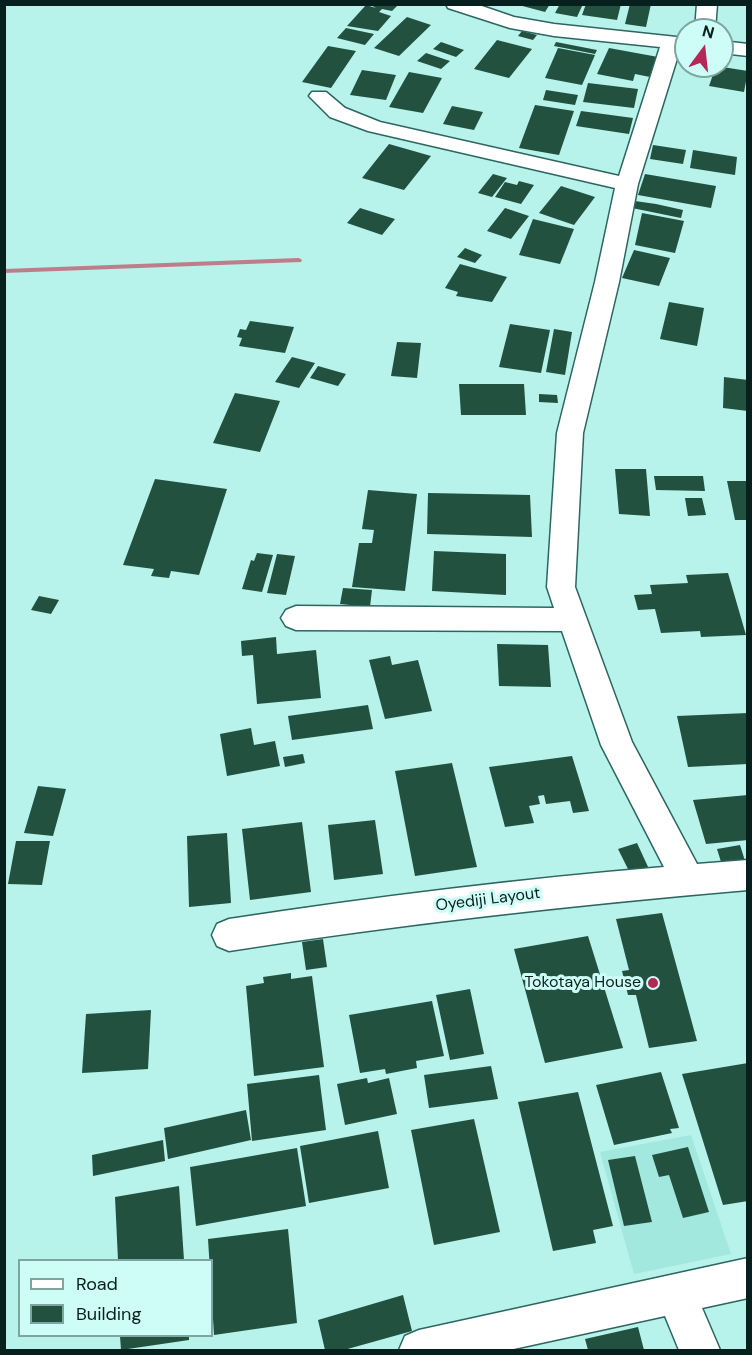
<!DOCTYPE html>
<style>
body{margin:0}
#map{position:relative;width:752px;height:1355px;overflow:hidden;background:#b7f2eb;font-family:"DM Sans",sans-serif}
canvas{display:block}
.frame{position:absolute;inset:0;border:6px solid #08201d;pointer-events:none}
.legend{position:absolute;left:18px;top:1259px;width:195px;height:78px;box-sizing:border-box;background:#cefdf7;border:2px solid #7fa5a0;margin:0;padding:8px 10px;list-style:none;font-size:18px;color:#08201d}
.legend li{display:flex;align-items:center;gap:12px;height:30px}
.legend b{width:30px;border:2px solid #7fa5a0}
.north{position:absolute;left:674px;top:18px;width:60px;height:60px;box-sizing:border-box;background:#cefdf7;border:2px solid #7fa5a0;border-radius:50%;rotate:15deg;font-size:16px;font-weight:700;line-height:24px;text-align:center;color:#08201d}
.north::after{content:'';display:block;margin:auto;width:21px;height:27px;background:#b62757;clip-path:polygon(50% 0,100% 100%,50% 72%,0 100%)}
</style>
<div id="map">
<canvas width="752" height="1355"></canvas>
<div class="frame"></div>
<ul class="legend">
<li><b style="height:8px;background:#fff"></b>Road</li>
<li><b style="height:16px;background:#22513f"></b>Building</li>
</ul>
<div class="north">N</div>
</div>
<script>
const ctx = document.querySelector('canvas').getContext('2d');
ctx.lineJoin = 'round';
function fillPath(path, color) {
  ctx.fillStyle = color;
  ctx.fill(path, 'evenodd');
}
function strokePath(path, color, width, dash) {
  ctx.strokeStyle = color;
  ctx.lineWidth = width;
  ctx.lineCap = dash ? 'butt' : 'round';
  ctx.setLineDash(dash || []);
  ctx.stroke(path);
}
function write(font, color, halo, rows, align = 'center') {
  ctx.font = font + ' "DM Sans",sans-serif';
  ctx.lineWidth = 6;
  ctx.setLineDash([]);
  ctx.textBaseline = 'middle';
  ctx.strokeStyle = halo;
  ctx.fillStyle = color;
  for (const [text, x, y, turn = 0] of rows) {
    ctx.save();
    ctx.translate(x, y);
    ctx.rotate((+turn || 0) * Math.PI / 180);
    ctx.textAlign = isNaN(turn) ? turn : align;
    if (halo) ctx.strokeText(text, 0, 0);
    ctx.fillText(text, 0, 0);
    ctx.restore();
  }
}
const built = new Path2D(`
 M691,1135l40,119 -97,20 -34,-122z`);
const stream = new Path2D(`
 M299,258l3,2 -1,2 -297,11v-4z`);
const building = new Path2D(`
 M369,4h30l-7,7 -10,-2 -3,3 12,4 -13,15 -31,-5 19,-21 10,3z
 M515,4h35l-5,8z
 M560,4h23l-6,13 -22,-4z
 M586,4h35l-4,16 -35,-5z
 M630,4h21l-5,23 -21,-3z
 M407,17l24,8 -32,31 -25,-8z
 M346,28l28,6 -9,11 -28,-7z
 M522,31l15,4 -4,5 -15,-4z
 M497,40l35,9 -23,29 -35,-9z
 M441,42l23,8 -8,7 -23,-8z
 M556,42l41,8 -2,4 -41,-8z
 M328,46l28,5 -25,37 -29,-6z
 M558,48l37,7 -13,30 -37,-7z
 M609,48l49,9 -8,20 -15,-3 -2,7 -36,-7z
 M426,53l24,8 -9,8 -24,-8z
 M716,66l32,5 -4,21 -35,-6z
 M362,70l34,5 -10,25 -36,-5z
 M409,72l33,6 -19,35 -34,-6z
 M588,83l50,6 -4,19 -51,-6z
 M546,90l32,5 -3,10 -32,-5z
 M535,105l39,6 -15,44 -40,-7z
 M452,106l31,6 -9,18 -31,-6z
 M581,111l52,7 -4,16 -53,-8z
 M389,144l42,12 -27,34 -42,-12z
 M653,145l33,5 -3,14 -33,-5z
 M693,150l44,7 -2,18 -45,-7z
 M493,174l14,4 -15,19 -14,-4z
 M645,174l71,12 -5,22 -73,-13z
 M519,181l15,4 -13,19 -26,-7 10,-15 12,3z
 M561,186l34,11 -21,28 -35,-12z
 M635,201l21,3 27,6 -2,8 -49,-10z
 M360,208l35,11 -13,16 -35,-12z
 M505,208l24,8 -18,23 -24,-8z
 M642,213l42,8 -9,32 -40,-8z
 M533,219l41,10 -14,35 -41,-9z
 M465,248l17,7 -7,8 -18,-6z
 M634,250l36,8 -11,28 -37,-8z
 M460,264l47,13 -15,25 -36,-6 2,-4 -13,-4z
 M669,302l35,6 -7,38 -37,-7z
 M250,321l44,6 -9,26 -46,-7 3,-8 -5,-1 3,-8 6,1z
 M510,324l40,6 -9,43 -42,-6z
 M554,329l18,3 -7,43 -19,-3z
 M397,342l24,1 -4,35 -26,-2z
 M292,357l23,6 -16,25 -24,-6z
 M318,366l28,8 -8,12 -28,-8z
 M724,377l24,3v31l-25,-3z
 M459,384h65l2,31h-65z
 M235,393l45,8 -20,51 -47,-9z
 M539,394l18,1 1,8 -19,-1z
 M615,469h31l4,47 -31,-2z
 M654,476h49l2,15 -49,-1z
 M155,479l72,10 -28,86 -28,-4 -2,7 -18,-2 3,-7 -31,-4z
 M727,481h21v39h-13z
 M368,490l49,4 -12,97 -53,-4 7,-44h13l2,-13 -12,-1z
 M428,493l102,2 2,42 -105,-3z
 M685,498h17l4,17 -18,1z
 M434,551l72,3v41l-74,-4z
 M257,553l16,2 -11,37 -20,-3 9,-29 3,1z
 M277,554l18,2 -9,39 -19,-2z
 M728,573l18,62 -45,2 -1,-6 -39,2 -6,-24 -17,1 -4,-15 18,-1 -2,-9 38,-2 -2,-8z
 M343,588l29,2 -2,17 -30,-3z
 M39,596l20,4 -8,14 -20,-4z
 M276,637l1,17 39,-4 5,48 -64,6 -4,-49 -11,1 -1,-15z
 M497,644l51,1 3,42 -52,-1z
 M390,656l2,9 26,-5 14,51 -47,8 -16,-59z
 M368,705l5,24 -81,11 -4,-24z
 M748,713v51l-60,3 -11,-51z
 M251,728l3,17 21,-4 5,25 -53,10 -7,-42z
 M303,754l2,9 -20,4 -2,-10z
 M572,756l17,55 -16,2 -3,-12 -24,3 -2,-9 -6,1 2,8 -11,2 5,17 -29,4 -16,-60z
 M452,763l25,104 -62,9 -20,-105z
 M38,786l28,3 -13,47 -29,-3z
 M748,795v45l-42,4 -13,-44z
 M375,820l8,54 -49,6 -6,-55z
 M302,822l9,70 -61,8 -8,-71z
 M227,833l4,70 -42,4 -2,-71z
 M16,841h34l-8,44 -34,-1z
 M637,843l12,26 -18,6 -13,-26z
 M740,845l5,16 -23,4 -5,-16z
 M662,913l35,128 -48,7 -13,-53h-8l-6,-24 7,-1 -13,-51z
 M588,936l35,112 -78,15 -31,-114z
 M323,939l4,28 -21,3 -4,-28z
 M291,973v6l21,-3 12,91 -70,9 -8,-90 18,-3 -1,-6z
 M470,989l14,65 -34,6 -14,-65z
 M432,1001l12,55 -28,5 1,7 -31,6 -1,-5 -25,4 -11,-58z
 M151,1010l-3,59 -66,4 4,-59z
 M748,1063v138l-25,4 -41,-131z
 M491,1066l7,33 -69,9 -5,-33z
 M661,1072l18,56 -9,1 2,4 -58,12 -18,-60z
 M319,1075l7,55 -74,11 -5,-57z
 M367,1078l1,5 21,-5 8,36 -52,11 -8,-41z
 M578,1092l35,134 -20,4 3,13 -43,8 -35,-149z
 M246,1110l5,30 -83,19 -4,-31z
 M474,1119l26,113 -66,13 -23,-115z
 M378,1131l11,57 -80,15 -9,-57z
 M163,1140l2,21 -72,15 -1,-21z
 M688,1147l21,65 -26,6 -14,-43 -10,2 -7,-22z
 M297,1148l9,58 -110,20 -6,-59z
 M635,1156l17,66 -28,4 -16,-66z
 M179,1186l5,74h-66l-3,-63z
 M288,1229l9,94 -83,12 -6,-96z
 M403,1295l9,36 -68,19h-19l-7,-30z
 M638,1327l6,23h-56l-3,-11z
 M120,1336h69v4l-68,10z`);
const street = new Path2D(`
 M446,4h30l38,13 40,7 132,14v12l-6,-1 -42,135 -19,98 -36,151 -8,154 57,155 65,122 51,-4v30c-174,15 -347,34 -519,61l-12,-5 -5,-11 5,-11 12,-5c144,-22 290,-40 435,-52l-63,-122 -39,-114 -266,-1 -10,-4 -5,-8 5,-8 10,-4 258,2 -7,-21 10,-154 38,-151 20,-94 -247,-57 -38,-14 -21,-21 3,-4h14l19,16 35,14 239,54 41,-129 -106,-11 -44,-8 -62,-20z
 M697,4h20l-2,26h-20z
 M722,41l26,3v12l-26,-3z
 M748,1258v40l-46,10 18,42h-41l-14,-34 -156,34h-110l6,-14 14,-6z`);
const markers = [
 [653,983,6,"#b62757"]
];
const streetNames = [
 ["Oyediji Layout",488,900,-7]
];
const poiNames = [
 ["Tokotaya House",641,983]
];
fillPath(built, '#a3e8df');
fillPath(stream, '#be7d8a');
fillPath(building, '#22513f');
strokePath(street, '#2d6660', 3);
fillPath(street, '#fff');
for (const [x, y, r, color] of markers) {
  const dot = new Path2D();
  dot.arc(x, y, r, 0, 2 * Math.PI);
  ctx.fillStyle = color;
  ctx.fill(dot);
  strokePath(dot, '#cefdf7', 2);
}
write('16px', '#08201d', '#cefdf7', streetNames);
write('16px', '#08201d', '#cefdf7', poiNames, 'right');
</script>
